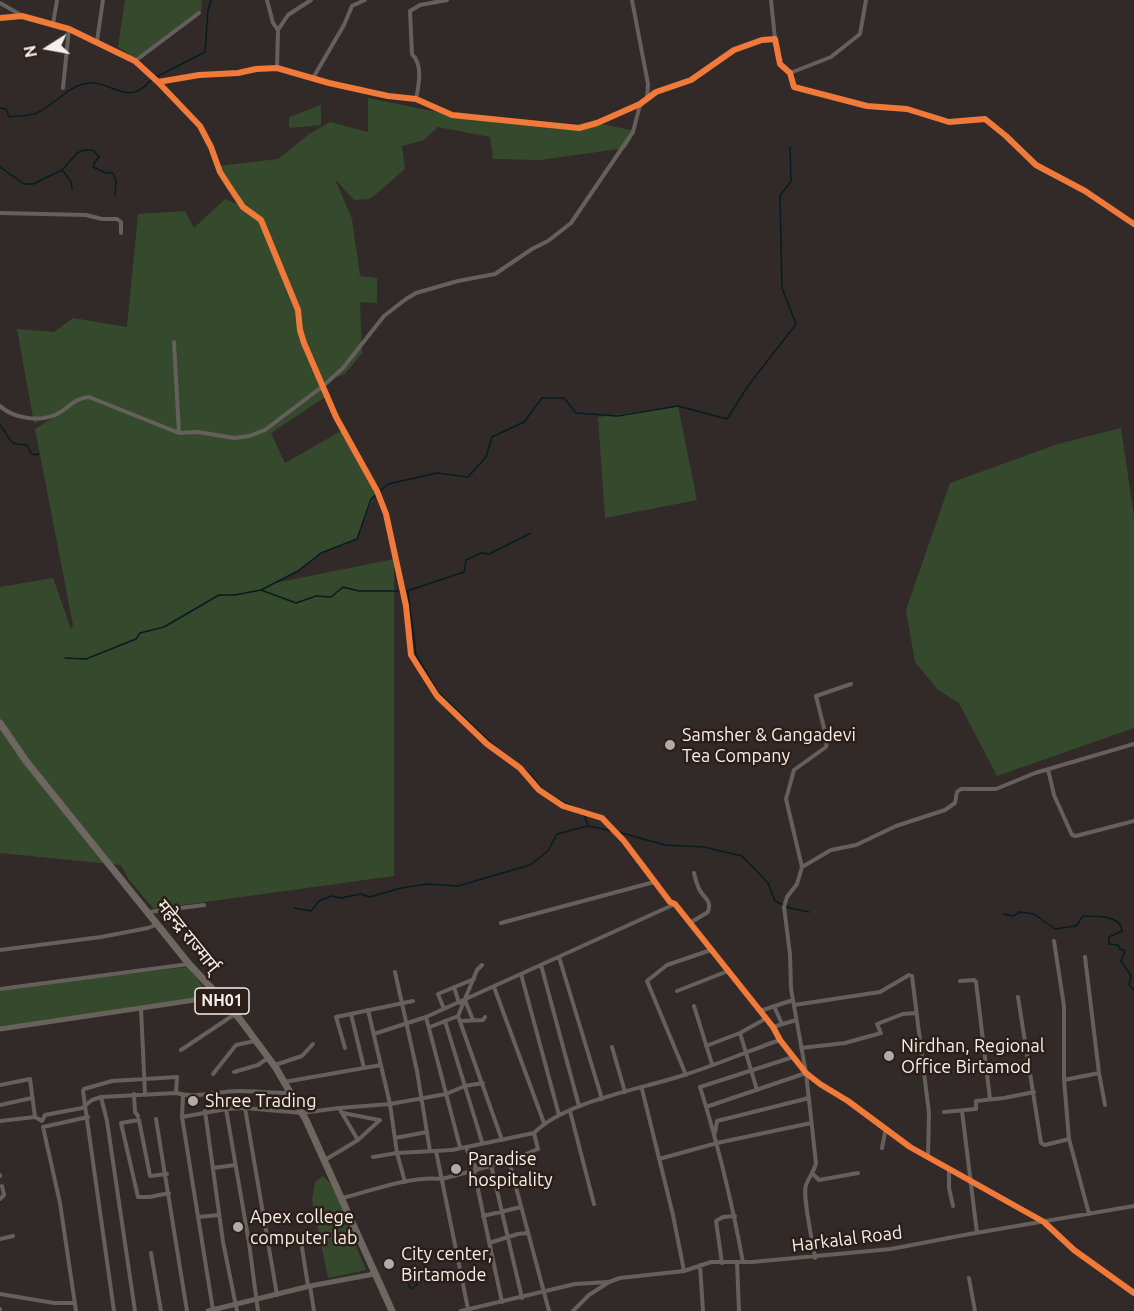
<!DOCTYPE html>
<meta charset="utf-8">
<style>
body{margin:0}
#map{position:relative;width:1134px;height:1311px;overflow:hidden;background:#322a28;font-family:Ubuntu,sans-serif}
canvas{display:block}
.north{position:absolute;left:18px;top:18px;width:60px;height:60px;-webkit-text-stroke:4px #2c1f19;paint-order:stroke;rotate:259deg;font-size:16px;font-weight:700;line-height:24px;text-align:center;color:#f8eeea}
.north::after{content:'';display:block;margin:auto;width:21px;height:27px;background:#f8eeea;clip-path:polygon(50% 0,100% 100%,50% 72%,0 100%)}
</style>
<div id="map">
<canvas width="1134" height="1311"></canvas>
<div class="north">N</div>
</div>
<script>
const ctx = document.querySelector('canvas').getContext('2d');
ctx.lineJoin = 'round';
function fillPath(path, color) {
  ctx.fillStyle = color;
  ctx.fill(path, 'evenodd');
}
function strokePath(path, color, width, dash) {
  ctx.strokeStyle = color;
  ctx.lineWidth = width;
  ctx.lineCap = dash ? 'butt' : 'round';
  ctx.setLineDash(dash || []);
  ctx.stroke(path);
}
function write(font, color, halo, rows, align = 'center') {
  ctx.font = font + ' Ubuntu,"Noto Sans Devanagari",sans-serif';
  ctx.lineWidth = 5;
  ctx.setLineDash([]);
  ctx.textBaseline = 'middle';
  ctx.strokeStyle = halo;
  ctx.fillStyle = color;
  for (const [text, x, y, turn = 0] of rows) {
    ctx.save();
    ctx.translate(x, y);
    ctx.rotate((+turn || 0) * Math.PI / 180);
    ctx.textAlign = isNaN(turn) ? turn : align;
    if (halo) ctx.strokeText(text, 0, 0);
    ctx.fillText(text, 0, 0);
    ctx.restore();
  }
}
const green = new Path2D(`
 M125,0h77l-1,11 -65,48 -18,-12z
 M368,98l84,17 127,13 18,-5 38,8 -9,17 -86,12 -47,-1 -3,-22 -52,-10 -14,13 -22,6 3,23 -35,30 -16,1 -19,-21 17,40 8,57 17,2v25l-17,-1 2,51 -17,21 -23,8 5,14 -56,37 14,30 58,-33 32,63 -18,46 -36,14 -23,18 -23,12 119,-24v317l-240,33 -25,-29 -8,-15 -121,-12v-266l53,-9 18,51 2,-4 -38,-196 22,-14 -23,8 -17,-94 37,3 19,-14 54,9 11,-113 47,-3 9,17 31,-29 17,7 -25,-40 61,-7 31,-25 21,-12 38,10z
 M321,105v20l-32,3v-11z
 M678,406l19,94 -92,18 -7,-101z
 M1121,428l13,89v211l-137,48 -38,-73 -21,-13 -23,-28 -9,-52 44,-127 108,-39z
 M188,967l22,29 -210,31v-38z
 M323,1176c15,13 21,37 27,55 4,13 11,26 16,39l-38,8 -16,-78 3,-18z`);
const stream = new Path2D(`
 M156,77l49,-25 3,-41 3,-11
 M0,108l6,1 3,8c9,-1 20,-1 28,-4 19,-9 32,-29 53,-30 22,-2 38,25 61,-3
 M0,167l24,17h9l29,-14 15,-17 7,-3h9l6,7 -4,5 -2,5 13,6h7l3,7 -1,15
 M63,171l8,11 1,7
 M0,425c4,4 9,15 12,17 1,2 11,3 15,3l4,8 3,2 5,-1
 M261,590l37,-19 23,-18 36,-14 14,-40 17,-15 49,-11 31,4 18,-20 6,-20 32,-15 18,-24h22l12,15 41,3 61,-10 49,13 21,-33 48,-62 -14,-36 -2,-92 11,-15 -1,-34
 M408,592l8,63 22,37 52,50 40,32 12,15 20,13 15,6
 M65,658l21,1 50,-20 4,-6 24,-6 55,-32h16l26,-5 35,13 20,-7 15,1 12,-10 16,4h48l57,-19 2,-12 15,-7 8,1 42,-21
 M584,815l4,10
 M618,832l47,13 39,2 38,9 26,27 7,18 15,7 19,4
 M294,908l17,3 8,-10 12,-5 10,2 20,-4 9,3 31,-9 26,-4 31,2 72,-21 18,-14 9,-17 31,-8 25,5
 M1004,914l9,2 7,-4 14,2 21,15 21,-3 7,-10c13,0 38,-1 39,15l-13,6v7l9,1 2,3 -1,1 6,2 -4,10 10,15 -2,9 5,5
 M412,1274l3,1 2,10 -6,4 -6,-11z`);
const street = new Path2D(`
 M267,0l6,23 5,7 -1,38
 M632,0l16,84 -1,15
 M771,0l4,39
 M0,3l21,12
 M0,18l22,-2 47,13 66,32 23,21 41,-7 39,-2 18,-4 21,-1 52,15 59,13 28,3 36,16 127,13 18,-5 43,-19 16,-12 35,-12 43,-30 28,-10 13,-1 5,25 10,9 4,14 73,19 40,3 42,13 36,-3 21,17 30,29 49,26 49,33
 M53,24l4,-24
 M278,30l10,-15 23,-15
 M97,41l6,-41
 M135,61l64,-48
 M790,73l41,-16 29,-23 6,-34
 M313,78l31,-53 8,-19 13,-6
 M158,82l42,44 11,21 9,25 9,14 14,21 18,13 37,90 2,20 4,13 32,74 41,74 9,23 20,92 5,49 26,41 50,48 33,24 19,22 24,16 39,12 22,23 46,61 5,2 98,123 7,13 26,33 14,11 28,17 62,46 134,75 30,28 60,43
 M63,88l6,-59
 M416,99c3,-15 7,-34 -4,-45l-2,-43 10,-6 27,-5
 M0,213l86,2 16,4h15l4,3v11
 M174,342l5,91
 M0,406c13,12 38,16 55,9 14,-6 16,-16 34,-18l90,36 19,-1 36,6 15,-2 16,-6 58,-44 20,-18 41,-52 22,-17 10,-6 42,-12 37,-7 37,-25 16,-8 23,-18 62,-91 7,-27
 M1048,769l6,26 18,40 4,1 58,-15
 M802,867l29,-17 25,-5 40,-19 49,-16 10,-7 2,-11 4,-3h35l39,-16 99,-29
 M149,912l55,-7
 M501,923l153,-41
 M690,923l18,-11c4,-13 -4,-13 -9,-23 -2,-5 -4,-11 -5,-16
 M1054,941l10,65v74l5,59 20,75
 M0,950l101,-13 47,-9 10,-4
 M559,957l43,142
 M1085,957l14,116 6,32
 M541,965l38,141
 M395,972l22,99 13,80
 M521,974l38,141
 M912,976l17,137 -1,45
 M960,981l14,-1 2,2 14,117
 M454,987l5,16
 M494,987l50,136
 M0,989l189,-25
 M677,991l51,-20
 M1018,997l23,146 4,2 24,-6
 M465,1000l8,20
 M794,1005l86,-13 29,-17
 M694,1006l18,58
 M774,1006l8,18
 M141,1008l4,86
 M444,1009l-6,-15 36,-15
 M368,1010l22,94 7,49 8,29
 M760,1011l33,-11
 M351,1014l13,54
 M458,1016l19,-46 5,-5
 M426,1017l34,130
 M445,1021l37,121
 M460,1021l23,-1 2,-3
 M430,1027l28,-11 44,124
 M773,1027l23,-7
 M740,1033l17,57
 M374,1034l52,-17 249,-113
 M706,1046l34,-13 25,-14
 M612,1047l13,45
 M345,1048l-9,-31 77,-16
 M801,1048l44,-5 36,-10 -4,-9 26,-10 12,-1
 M181,1050l54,-36
 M275,1065l27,-9 11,-12
 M234,1072l24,-7 10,-7
 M213,1074l23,-29 19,-4
 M686,1075l-39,-94 20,-16 44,-15
 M1064,1080l35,-7
 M284,1082l97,-17
 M0,1085l30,-6 5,38
 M642,1089l31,126 11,56
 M134,1094l1,18 3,4
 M183,1095l-1,22 31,193
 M101,1097l6,24 28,190
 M0,1105l32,-7
 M706,1107l100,-34
 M245,1108l-19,1 23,134 9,68
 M339,1108l19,32
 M205,1111l18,131 14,69
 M570,1111l24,93
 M962,1111l15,122
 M944,1112l32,-3v-8l28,-3 30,-6
 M343,1113l36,7
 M182,1117l44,-8
 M156,1119l31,192
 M0,1121l35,-4 7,4 3,-6 37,-7 10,-8 9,-3 75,-4c20,6 42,-2 62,-2 17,0 34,2 52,2
 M715,1133l2,-12 92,-23
 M395,1138l32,-6
 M882,1148l4,-20
 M467,1150l10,20
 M436,1151l32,158
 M373,1157l24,-4 55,-3 82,-17c31,-32 108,-44 150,-58 32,-10 64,-24 96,-35
 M659,1159l58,-16 94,-20
 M325,1160l33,-20 22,-20
 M509,1161l40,150
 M491,1165l31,133
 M213,1168l22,-3
 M949,1170v18l4,18
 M474,1171l28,131
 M167,1174l-17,2 -11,-56 -18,3 17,74h12l19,-4
 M813,1174l6,6 39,-7
 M0,1175v1
 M342,1198c29,-7 70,-23 100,-19l67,-18 29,-12 -4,-16
 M0,1199l4,-4 -2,-9
 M483,1216l38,-9
 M198,1217l21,-2
 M0,1239l13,-3
 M301,1241l7,45
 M489,1243l29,-9 10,-1
 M151,1253l10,58
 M815,1258c-2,-15 -13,-63 -9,-73 3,-8 8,-13 10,-22l-10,-90 -15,-84 -1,-35 -6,-47 3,-10 10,-13 5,-17 -16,-68 8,-29 32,-23 1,-7 -11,-44 35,-12
 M737,1262l2,49
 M743,1262c-11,-59 -25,-118 -43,-175l93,-30
 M722,1263l-6,-42 7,-4 12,-1
 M700,1265l3,46
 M969,1278l6,33
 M310,1286l4,25
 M0,1294l54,9h21
 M277,1295l-32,-187 57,5 37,-5 51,-4 56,-10 19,-8 18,-3
 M0,1309v2
 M76,1311l-16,-108 -17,-76 45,-10
 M114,1311l-31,-220 1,-2 28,-8 65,-4 -1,16
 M461,1311l114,-27 33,-2
 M573,1311l16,-16 20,-13 11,-4 64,-7 27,-9h41l139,-13 73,-14 170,-29`);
const secondary = new Path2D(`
 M0,1029l208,-31 6,-5
 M208,1311l102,-25 64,-12`);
const highway = new Path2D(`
 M0,723l26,38 163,203 50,54 37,50 30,52 86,191`);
const cycleway = new Path2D(`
 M0,18l22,-2 47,13 66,32 23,21 41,-7 39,-2 18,-4 21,-1 52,15 59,13 28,3 36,16 127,13 18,-5 43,-19 16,-12 35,-12 43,-30 28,-10 13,-1 5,25 10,9 4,14 73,19 40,3 42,13 36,-3 21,17 30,29 49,26 49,33
 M158,82l42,44 11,21 9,25 9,14 14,21 18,13 37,90 2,20 4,13 32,74 41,74 9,23 20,92 5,49 26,41 50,48 33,24 19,22 24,16 39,12 22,23 46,61 5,2 98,123 7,13 26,33 14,11 28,17 62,46 134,75 30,28 60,43`);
const markers = [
 [670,745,6,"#b3a9a6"],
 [889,1056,6,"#b3a9a6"],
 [193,1101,6,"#b3a9a6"],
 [456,1169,6,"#b3a9a6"],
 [238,1227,6,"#b3a9a6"],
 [389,1264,6,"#b3a9a6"]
];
const shields = [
 [222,1001,54]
];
const shieldNames = [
 ["NH01",222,1001]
];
const poiNames = [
 ["Samsher & Gangadevi",682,735],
 ["Tea Company",682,756],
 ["Nirdhan, Regional",901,1046],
 ["Office Birtamod",901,1067],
 ["Shree Trading",205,1101],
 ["Paradise",468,1159],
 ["hospitality",468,1180],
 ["Apex college",250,1217],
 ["computer lab",250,1238],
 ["City center,",401,1254],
 ["Birtamode",401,1275]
];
const streetNames = [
 ["महेन्द्र राज्मार्ग्",188,936,51],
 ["Harkalal Road",847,1239,-7]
];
fillPath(green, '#354a2c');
strokePath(stream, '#041d23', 1.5);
strokePath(street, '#65605b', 4);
strokePath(secondary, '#68625d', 5);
strokePath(highway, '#6e6660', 7);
strokePath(cycleway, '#f17a3a', 6);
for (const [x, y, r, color] of markers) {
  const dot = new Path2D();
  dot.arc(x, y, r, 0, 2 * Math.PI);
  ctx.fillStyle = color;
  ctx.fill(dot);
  strokePath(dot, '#2c1f19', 2);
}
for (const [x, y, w] of shields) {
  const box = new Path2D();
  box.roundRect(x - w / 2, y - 13, w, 26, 4.5);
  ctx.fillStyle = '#2c1f19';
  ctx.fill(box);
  strokePath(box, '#f8eeea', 1.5);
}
write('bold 16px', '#f8eeea', null, shieldNames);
write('18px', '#f8eeea', '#2c1f19', poiNames, 'left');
write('18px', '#f8eeea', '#2c1f19', streetNames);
</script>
